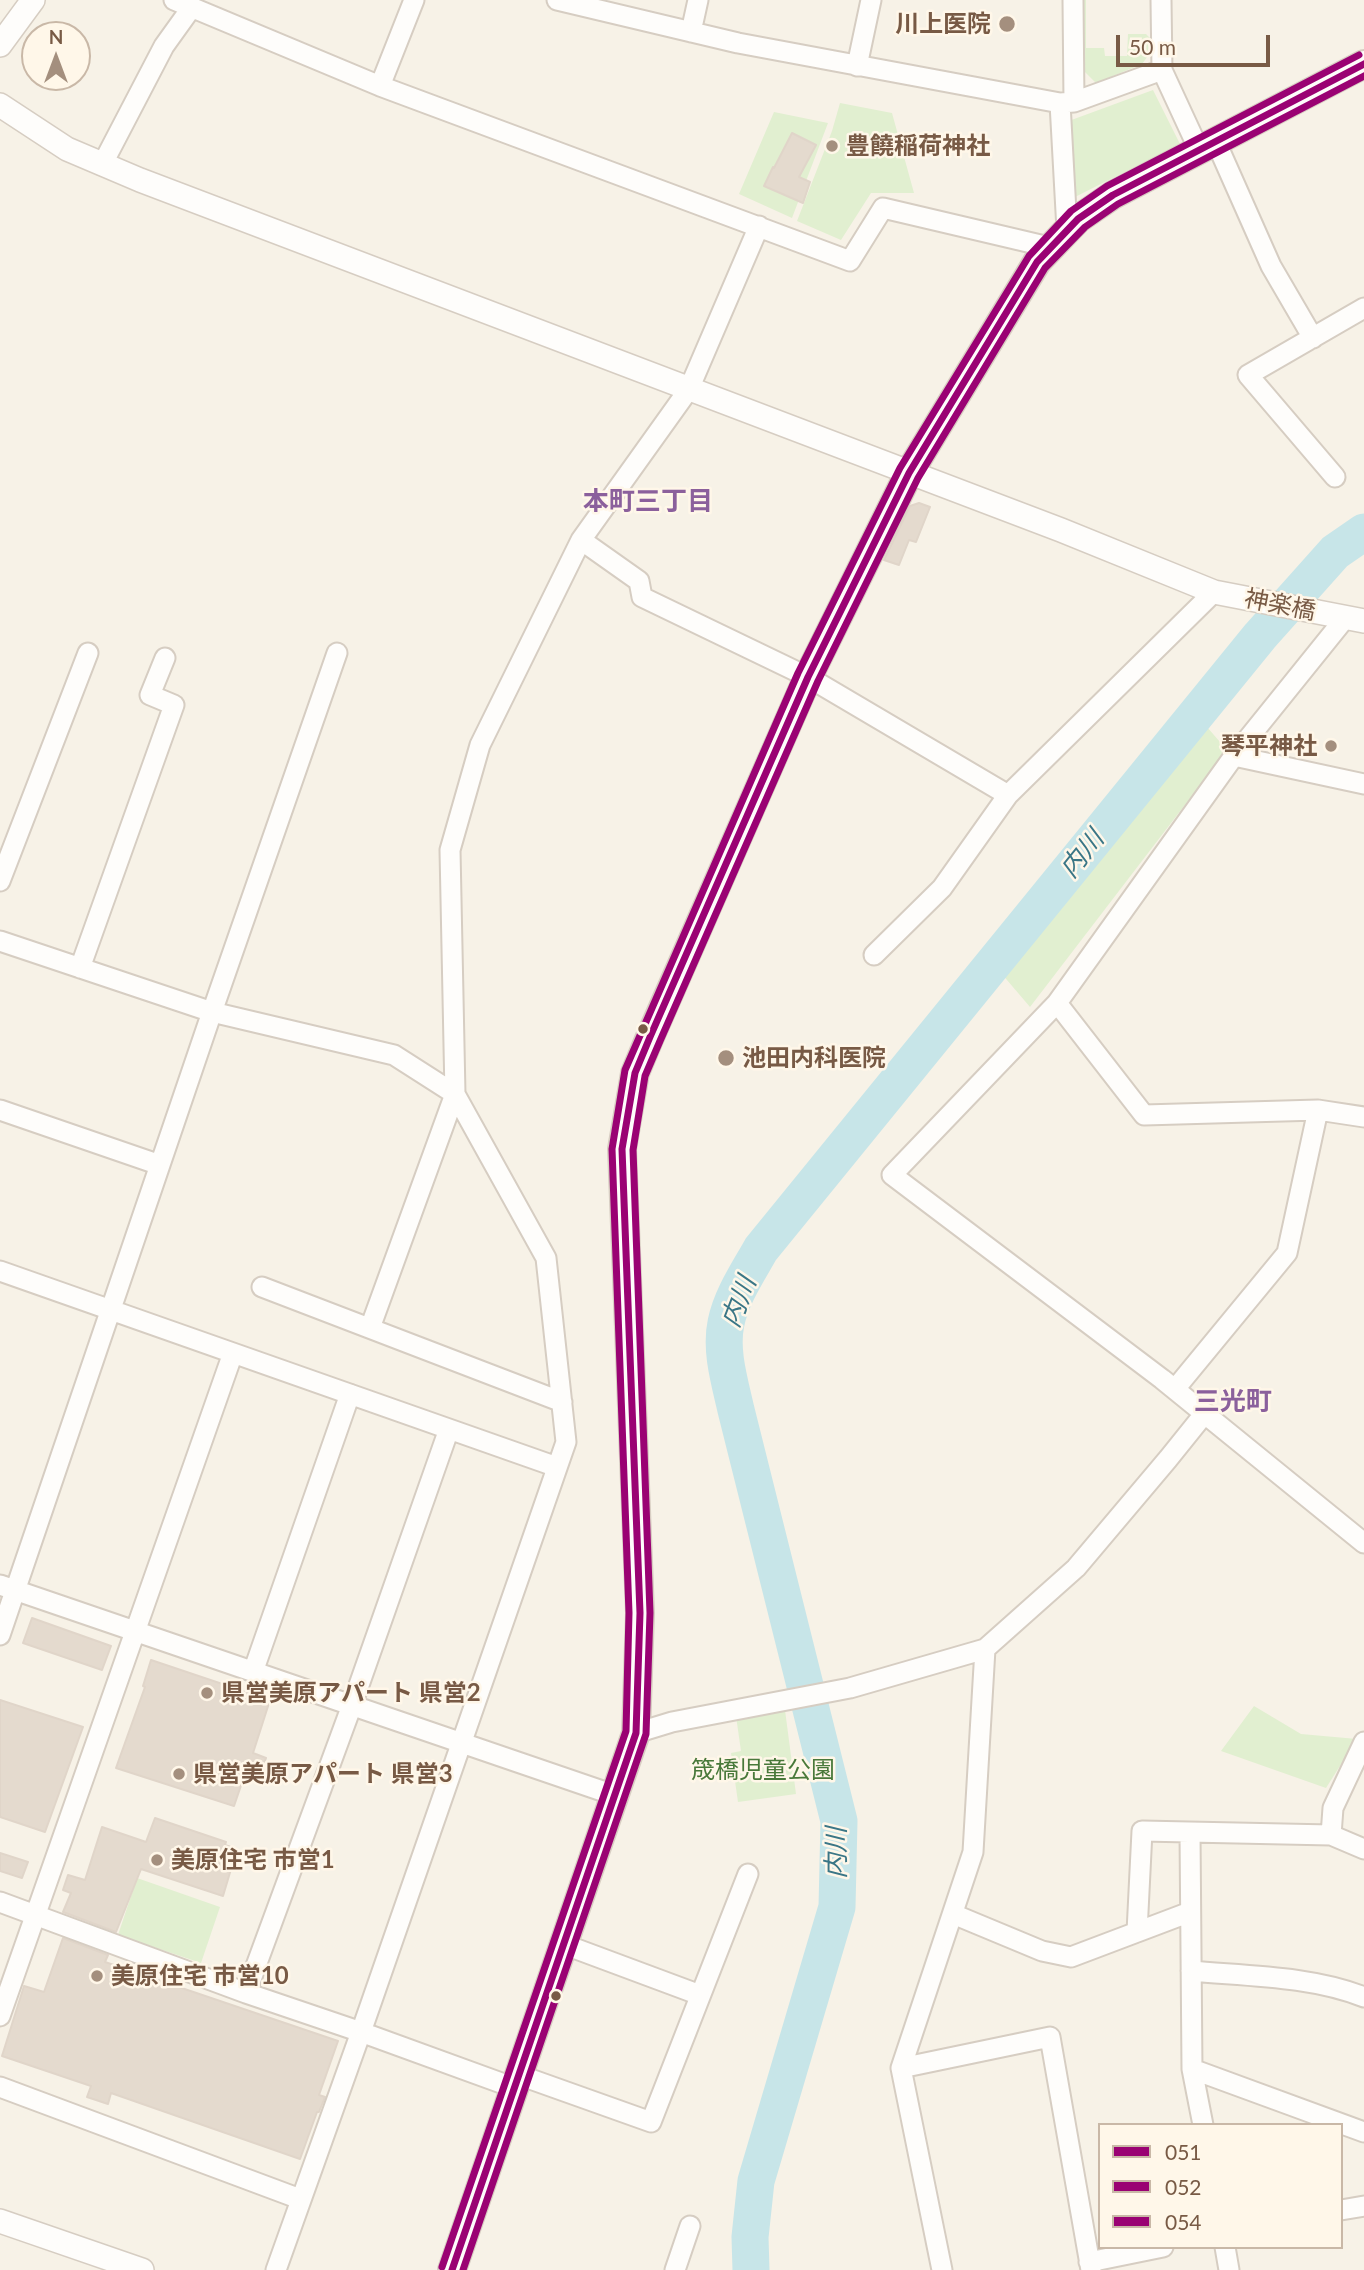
<!DOCTYPE html>
<meta charset="utf-8">
<style>
body{margin:0}
#map{position:relative;width:1364px;height:2270px;overflow:hidden;background:#f7f2e7;font-family:Lato,sans-serif}
canvas{display:block}
.legend{position:absolute;left:1098px;top:2123px;width:245px;height:126px;box-sizing:border-box;background:#fff7e9;border:2px solid #c9b8a7;margin:0;padding:9px 12px;list-style:none;font-size:21px;color:#785a45}
.legend li{display:flex;align-items:center;gap:14px;height:35px}
.legend b{width:35px;border:2px solid #c9b8a7}
.north{position:absolute;left:21px;top:21px;width:70px;height:70px;box-sizing:border-box;background:#fff7e9;border:2px solid #c9b8a7;border-radius:50%;rotate:0deg;font-size:19px;font-weight:700;line-height:28px;text-align:center;color:#785a45}
.north::after{content:'';display:block;margin:auto;width:24px;height:32px;background:#a48f7e;clip-path:polygon(50% 0,100% 100%,50% 72%,0 100%)}
.scale{position:absolute;left:1116px;top:35px;width:154px;height:32px;box-sizing:border-box;border:4px solid #785a45;border-top:0;padding-left:9px;font-size:21px;line-height:24px;white-space:nowrap;color:#785a45;-webkit-text-stroke:5px #fff7e9;paint-order:stroke}
</style>
<div id="map">
<canvas width="1364" height="2270"></canvas>
<ul class="legend">
<li><b style="height:9px;background:#9a0273"></b>051</li>
<li><b style="height:9px;background:#9a0273"></b>052</li>
<li><b style="height:9px;background:#9a0273"></b>054</li>
</ul>
<div class="north">N</div>
<div class="scale">50 m</div>
</div>
<script>
const ctx = document.querySelector('canvas').getContext('2d');
ctx.lineJoin = 'round';
function fillPath(path, color) {
  ctx.fillStyle = color;
  ctx.fill(path, 'evenodd');
}
function strokePath(path, color, width, dash) {
  ctx.strokeStyle = color;
  ctx.lineWidth = width;
  ctx.lineCap = dash ? 'butt' : 'round';
  ctx.setLineDash(dash || []);
  ctx.stroke(path);
}
function write(font, color, halo, rows, align = 'center') {
  ctx.font = font + ' Lato,"Noto Sans JP",sans-serif';
  ctx.lineWidth = 5;
  ctx.setLineDash([]);
  ctx.textBaseline = 'middle';
  ctx.strokeStyle = halo;
  ctx.fillStyle = color;
  for (const [text, x, y, turn = 0] of rows) {
    ctx.save();
    ctx.translate(x, y);
    ctx.rotate((+turn || 0) * Math.PI / 180);
    ctx.textAlign = isNaN(turn) ? turn : align;
    if (halo) ctx.strokeText(text, 0, 0);
    ctx.fillText(text, 0, 0);
    ctx.restore();
  }
}
const green = new Path2D(`
 M1081,0h5v48h18l1,8h22l1,-22h18l5,5v13l-9,12 -46,19 -14,-14z
 M1153,90l27,54 -109,55 -5,-77z
 M840,103l52,10 22,80h-43l-30,47 -44,-19 35,-90z
 M774,112l54,11 -36,95 -53,-24z
 M1200,719l27,31 -197,257 -29,-34z
 M1254,1706l47,28 56,5 -31,49 -105,-37z
 M785,1710l11,84 -58,8 -7,-49 10,-2 -5,-35z
 M137,1878l83,29 -19,56 -83,-28z`);
const river = new Path2D(`
 M751,2270l-1,-33 6,-56 81,-274 2,-86 -103,-411c-6,-27 -16,-59 -10,-87 5,-26 22,-51 35,-74l499,-613 75,-84 29,-20`);
const building = new Path2D(`
 M792,133l24,12 -17,32 11,5 -7,21 -39,-17 9,-19 1,1z
 M919,503l11,4 -14,35 -7,-2 -10,25 -15,-5 26,-54z
 M32,1618l79,28 -9,24 -79,-27z
 M151,1660l119,40 -17,53 13,5 -5,15 -14,-5 -13,38 -118,-38 29,-81 -2,-1z
 M0,1700l83,27 -38,105 -45,-15z
 M155,1818l71,24 -1,3 12,4 -14,47 -82,-27 -25,63 -53,-20 8,-19 -8,-3 5,-15 17,5 17,-53 44,15z
 M0,1853l28,9 -6,16 -22,-7z
 M63,1938l45,17 -3,7 233,79 -19,54 6,2 -6,15h-2l-17,47 -189,-66 -3,11 -21,-7 4,-11 -89,-30 22,-70 20,6z`);
const minor = new Path2D(`
 M174,0l206,86 470,175 33,-53 166,39
 M557,0l181,43 322,60 14,-1 88,-32
 M1073,0l1,102
 M1161,0l1,70 37,80
 M691,32l7,-32
 M857,66l14,-66
 M380,86l34,-86
 M1060,103l7,127
 M1216,142l55,124 42,72
 M102,165l62,-119 28,-39
 M1335,477l-87,-102 116,-67
 M581,540l58,41 3,16 166,80 200,118
 M1346,617l-112,139 -177,247 -165,172 270,204 202,164
 M1234,756l130,28
 M0,881l88,-228
 M0,941l212,71 182,43 61,39 91,164 20,184 -205,590 -85,238
 M874,955l68,-67 66,-93 206,-203
 M80,968l94,-263 -24,-10 15,-37
 M1057,1003l87,112 174,-5 46,7
 M0,1110l160,55
 M0,1271l557,196
 M262,1287l300,115
 M370,1328l85,-234 -5,-244 30,-105 101,-205 108,-151 70,-163
 M1175,1389l112,-136 31,-143
 M0,1585l614,210
 M0,1635l212,-623 125,-359
 M253,1672l97,-278
 M636,1733l36,-11 178,-34 135,-39 91,-81 92,-109 37,-46
 M1190,1833l2,236 11,56
 M1331,1835l2,-27 31,-66
 M0,1902l246,91 115,39 154,56
 M953,1914l89,37 29,6 119,-45
 M1137,1932l5,-101 189,4 33,14
 M563,1944l137,51
 M1191,1971c55,5 121,5 173,26
 M246,1993l106,-288 97,-276
 M0,2016l233,-663
 M901,2068l149,-31 41,233
 M1192,2069l172,63
 M519,2075l132,47 97,-248
 M0,2087l300,112
 M1341,2210l23,-4
 M1225,2247l4,23
 M1089,2262l74,-15
 M675,2270l15,-44
 M942,2270l-41,-202 72,-216 12,-203`);
const tertiary = new Path2D(`
 M0,45l33,-45
 M0,105l67,44 73,31 921,350 153,62 150,29
 M0,2221l142,49`);
const secondary = new Path2D(`
 M452,2270l184,-537 4,-120 -18,-464 13,-76 15,-36 158,-360 101,-204 128,-211 41,-43 35,-24 251,-131`);
const bus1 = new Path2D(`
 M452,2270l184,-537 4,-120 -18,-464 13,-76 15,-36 158,-360 101,-204 128,-211 41,-43 35,-24 251,-131`);
const bus2 = new Path2D(`
 M463,2270l183,-536 4,-121 -17,-463 12,-74 15,-35 158,-360 100,-203 127,-210 40,-41 33,-23 246,-128`);
const bus3 = new Path2D(`
 M442,2267l184,-536 3,-118 -17,-464 13,-79 173,-397 102,-205 129,-212 42,-45 36,-25 252,-131`);
const markers = [
 [1007,24,9,"#a48f7e"],
 [832,146,7,"#a48f7e"],
 [1331,746,7,"#a48f7e"],
 [643,1029,6,"#785a45"],
 [726,1058,9,"#a48f7e"],
 [207,1693,7,"#a48f7e"],
 [179,1774,7,"#a48f7e"],
 [157,1860,7,"#a48f7e"],
 [97,1976,7,"#a48f7e"],
 [556,1996,6,"#785a45"]
];
const poiNames = [
 ["川上医院",991,24,"right"],
 ["豊饒稲荷神社",846,146],
 ["琴平神社",1317,746,"right"],
 ["池田内科医院",742,1058],
 ["県営美原アパート 県営2",221,1693],
 ["県営美原アパート 県営3",193,1774],
 ["美原住宅 市営1",171,1860],
 ["美原住宅 市営10",111,1976]
];
const streetNames = [
 ["神楽橋",1280,605,11]
];
const parkNames = [
 ["筬橋児童公園",763,1770]
];
const neighbourhoodNames = [
 ["本町三丁目",648,502],
 ["三光町",1233,1402]
];
const waterNames = [
 ["内川",1082,854,-51],
 ["内川",739,1302,-69],
 ["内川",837,1853,-90]
];
fillPath(green, '#e1efd0');
strokePath(river, '#c7e5e8', 37);
fillPath(building, '#e4dace');
strokePath(building, '#e0d5c9', 2);
strokePath(minor, '#d6cdc2', 23);
strokePath(tertiary, '#d6cdc2', 26);
strokePath(secondary, '#d8cec3', 30);
strokePath(minor, '#fefdfb', 19);
strokePath(tertiary, '#fefdfb', 23);
strokePath(secondary, '#fefdfb', 26);
strokePath(bus1, '#9a0273', 7);
strokePath(bus2, '#9a0273', 7);
strokePath(bus3, '#9a0273', 7);
for (const [x, y, r, color] of markers) {
  const dot = new Path2D();
  dot.arc(x, y, r, 0, 2 * Math.PI);
  ctx.fillStyle = color;
  ctx.fill(dot);
  strokePath(dot, '#fff7e9', 2.5);
}
write('bold 24px', '#785a45', '#fff7e9', poiNames, 'left');
write('24px', '#785a45', '#fff7e9', streetNames);
write('24px', '#49793a', '#fff7e9', parkNames);
write('bold 26px', '#8b609c', '#fff7e9', neighbourhoodNames);
write('italic 26px', '#3a7686', '#fff7e9', waterNames);
</script>
